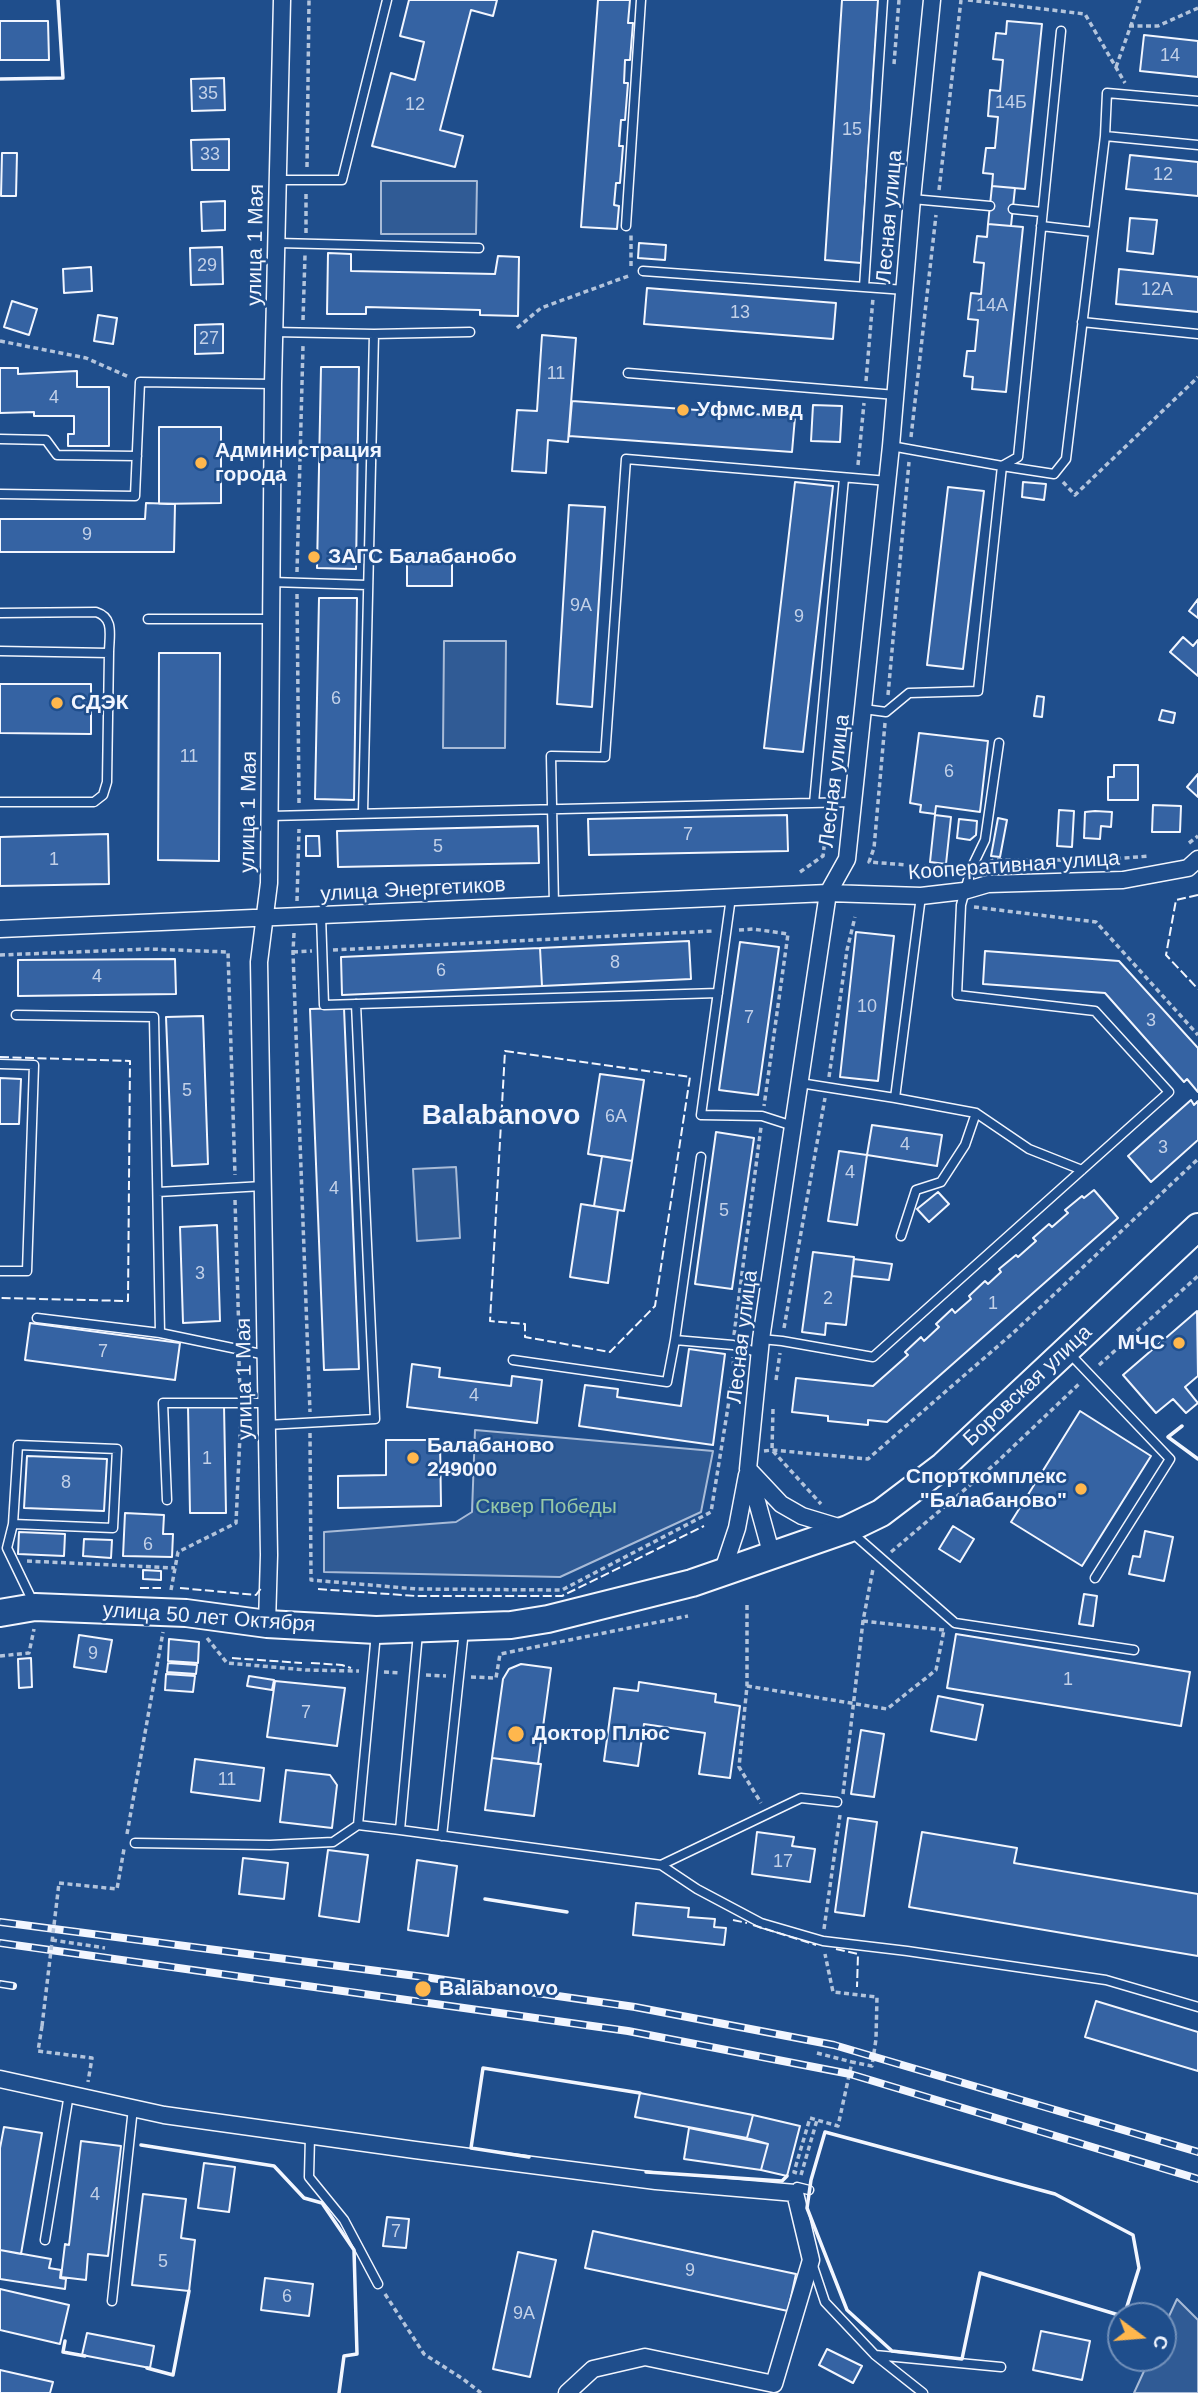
<!DOCTYPE html>
<meta charset="utf-8">
<style>
body{margin:0}
#map{position:relative;width:1198px;height:2393px;overflow:hidden;background:#1f4e8c;font-family:Helvetica,sans-serif}
canvas{display:block}
.north{position:absolute;left:1107px;top:2302px;width:70px;height:70px;box-sizing:border-box;background:#1f4e8c;border:2px solid #7391ba;border-radius:50%;rotate:106deg;font-size:19px;font-weight:700;line-height:28px;text-align:center;color:#f2f6ff}
.north::after{content:'';display:block;margin:auto;width:24px;height:32px;background:#ffb74d;clip-path:polygon(50% 0,100% 100%,50% 72%,0 100%)}
</style>
<div id="map">
<canvas width="1198" height="2393"></canvas>
<div class="north">С</div>
</div>
<script>
const ctx = document.querySelector('canvas').getContext('2d');
ctx.lineJoin = 'round';
function fillPath(path, color) {
  ctx.fillStyle = color;
  ctx.fill(path, 'evenodd');
}
function strokePath(path, color, width, dash) {
  ctx.strokeStyle = color;
  ctx.lineWidth = width;
  ctx.lineCap = dash ? 'butt' : 'round';
  ctx.setLineDash(dash || []);
  ctx.stroke(path);
}
function write(font, color, halo, rows, align = 'center') {
  ctx.font = font + ' Helvetica,sans-serif';
  ctx.lineWidth = 5;
  ctx.setLineDash([]);
  ctx.textBaseline = 'middle';
  ctx.strokeStyle = halo;
  ctx.fillStyle = color;
  for (const [text, x, y, turn = 0] of rows) {
    ctx.save();
    ctx.translate(x, y);
    ctx.rotate((+turn || 0) * Math.PI / 180);
    ctx.textAlign = isNaN(turn) ? turn : align;
    if (halo) ctx.strokeText(text, 0, 0);
    ctx.fillText(text, 0, 0);
    ctx.restore();
  }
}
const green = new Path2D(`
 M381,181h96l-1,53h-95z
 M444,641h62l-1,107h-62z
 M456,1167l4,71 -43,3 -4,-72z
 M475,1430l238,21 -12,61 -141,65 -236,-5v-40l132,-10 16,-10z
 M1177,2299l21,21v73h-64l16,-35h13v-29z`);
const building = new Path2D(`
 M409,0h88l-4,16 -22,-6 -31,120 23,6 -8,31 -83,-21 19,-73 24,7 9,-38 -24,-6z
 M598,0h32l-2,23h5l-3,37h-5l-1,23h4l-3,37h-4l-2,26h4l-3,37h-4l-2,22 5,1 -2,23 -36,-2z
 M842,0h36l-17,263 -36,-3z
 M0,21h48l1,39h-49z
 M1007,21l35,3 -17,165 -33,-3 1,-12 -10,-1 3,-25h9l3,-31 -10,-1 2,-26 10,1 3,-31 -10,-1 3,-26 10,1z
 M1144,35l54,6v36l-58,-6z
 M224,78l1,32 -33,1 -1,-32z
 M229,139v31h-37l-1,-30z
 M2,153h15l-1,43h-15z
 M1130,155l68,7v34l-72,-7z
 M992,186l23,2 -4,38 -23,-2z
 M225,201v29l-23,1 -1,-29z
 M1130,218l27,2 -4,34 -26,-3z
 M988,224l35,3 -17,165 -34,-3 1,-12 -9,-1 3,-25h8l3,-31 -10,-1 3,-26 10,1 3,-31 -10,-1 3,-26 10,1z
 M639,243l27,2 -1,15 -27,-2z
 M222,247l1,37 -32,1 -1,-37z
 M328,253l23,1v17l144,3 3,-18 21,1 -1,59 -38,-1v-5l-114,-3v7h-39z
 M91,267l1,24 -28,2 -1,-24z
 M1119,269l79,8v35l-82,-8z
 M647,288l189,15 -3,36 -189,-15z
 M12,301l25,8 -8,26 -25,-8z
 M98,315l19,3 -4,26 -19,-3z
 M223,324v29l-28,1v-29z
 M542,335l34,3 -8,104 -20,-2 -2,33 -34,-2 5,-61 20,1z
 M321,367h38l-3,202 -39,-1z
 M0,368h18v6l59,-3v16h32v59h-41v-12h6v-18h-40v-4l-34,1z
 M572,401l223,16 -3,35 -223,-16z
 M813,405l29,1 -2,36 -29,-1z
 M159,427h62v76l-62,1z
 M795,482l38,4 -30,266 -39,-4z
 M1023,482l23,2 -2,16 -22,-3z
 M948,487l36,4 -21,178 -36,-4z
 M146,503l29,1 -1,48h-174v-33h145z
 M569,505l36,2 -13,200 -35,-3z
 M407,553h45v33h-45z
 M319,598h38l-3,202 -39,-1z
 M1198,599v19l-9,-7z
 M1183,637l10,9 5,-6v36l-28,-24z
 M159,653h61l-1,208 -61,-1z
 M0,684h91v50l-91,-1z
 M1037,696l7,1 -2,20 -8,-1z
 M1162,710l13,3 -2,10 -14,-3z
 M919,733l69,8 -8,71 -44,-6 -1,8 -15,-2 1,-7 -11,-2z
 M1114,765h24v35h-30v-23h6z
 M1198,774v23l-11,-10z
 M1153,805l28,1 -1,26h-28z
 M1059,810l15,1 -2,36 -15,-1z
 M1095,811l17,1 -1,15 -10,-1 -1,13 -16,-1 1,-26z
 M787,815l1,36 -199,4 -1,-36z
 M935,815l16,2 -5,47 -16,-2z
 M998,818l9,2 -7,37 -9,-1z
 M959,819l18,2 -1,14 -6,5 -13,-2z
 M538,826l1,37 -201,4 -1,-36z
 M108,834l1,50 -109,2v-49z
 M306,836h13l1,20h-14z
 M856,932l38,4 -16,145 -38,-4z
 M689,941l2,38 -149,7 -2,-38z
 M740,942l39,5 -21,148 -39,-5z
 M540,948l2,38 -200,9 -1,-38z
 M985,951l134,10 79,87v44l-11,-13 -3,3 -79,-89 -122,-9z
 M175,959l1,35 -158,2v-36z
 M344,1008l15,361 -35,1 -14,-361z
 M203,1016l5,148 -36,2 -6,-149z
 M600,1074l44,6 -12,81 -44,-7z
 M0,1078l21,1 -2,45h-19z
 M1191,1100l3,5 4,-4v39l-47,42 -23,-26z
 M872,1125l70,10 -5,31 -70,-11z
 M716,1132l38,6 -22,151 -37,-5z
 M839,1151l28,4 -10,70 -29,-4z
 M602,1156l30,5 -8,50 -30,-5z
 M1094,1190l24,28 -231,204 -19,-2v5l-40,-4v-5l-36,-4 4,-34 77,8 35,-31 -3,-3 16,-15 3,4 15,-14 -3,-3 16,-15 3,4 16,-14 -2,-3 16,-15 3,3 13,-12 -2,-3 17,-14 2,2 18,-16 -3,-3 16,-14 3,3 16,-14 -3,-3 17,-14 2,2z
 M938,1192l11,12 -20,18 -12,-13z
 M581,1204l37,6 -10,73 -38,-6z
 M217,1225l3,96 -37,2 -3,-96z
 M813,1252l41,5 -8,68 -20,-2 -1,12 -23,-3z
 M854,1259l38,5 -3,16 -37,-4z
 M1197,1311l1,65 -13,11 13,16 -12,10 -13,-14 -17,14 -33,-38z
 M30,1323l150,20 -5,37 -150,-20z
 M689,1349l36,5 -12,91 -134,-19 6,-41 33,4 -1,8 64,9z
 M412,1364l28,4 -1,9 72,9 1,-10 30,4 -5,43 -130,-16z
 M224,1405l2,108h-36l-2,-107z
 M1080,1411l71,45 -69,110 -71,-44z
 M386,1440h54l1,66 -103,2v-32l48,-1z
 M27,1456l80,3 -3,52 -80,-3z
 M125,1513l39,2 -1,19h10l-1,23 -49,-1z
 M953,1526l21,13 -14,23 -21,-13z
 M1145,1531l28,6 -9,44 -35,-7 4,-18 7,1z
 M19,1532l46,2 -1,22 -46,-2z
 M84,1539l28,1 -1,18 -28,-2z
 M143,1570l18,1v9l-18,-1z
 M1084,1594l13,2 -4,30 -14,-2z
 M956,1634l234,38 -9,54 -234,-38z
 M79,1635l33,5 -6,32 -32,-5z
 M169,1639l30,3 -1,21 -30,-2z
 M31,1658l1,29 -13,1 -1,-29z
 M168,1663l29,2 -1,9 -29,-2z
 M521,1664l30,4 -13,96 -46,-6 11,-79 6,-10z
 M166,1674l29,2 -2,16 -28,-2z
 M249,1676l25,4 -2,10 -25,-4z
 M275,1681l70,7 -8,58 -70,-9z
 M639,1682l77,12 -1,8 25,4 -10,72 -31,-4 6,-41 -61,-9 -6,42 -34,-5 10,-73 24,3z
 M938,1696l45,9 -7,35 -45,-9z
 M861,1730l23,4 -10,63 -23,-3z
 M492,1758l49,6 -7,52 -49,-6z
 M195,1759l69,9 -4,33 -69,-9z
 M286,1770l44,5 7,10 -5,43 -52,-6z
 M848,1818l29,4 -13,94 -29,-4z
 M757,1832l37,5 -2,9 23,3 -5,33 -58,-8z
 M922,1832l95,16 -3,15 184,31v62l-289,-49z
 M328,1850l40,5 -9,67 -40,-6z
 M243,1858l45,5 -4,36 -45,-5z
 M417,1860l40,6 -9,70 -40,-6z
 M636,1903l53,5 -1,9 27,2 -1,8 12,1 -2,17 -91,-10z
 M1096,2001l102,31v39l-113,-34z
 M640,2093l113,22 -6,23 -112,-21z
 M753,2115l47,11 -13,50 -26,-6 7,-26 -21,-6z
 M4,2127l38,6 -21,121 -21,-4v-102z
 M689,2128l79,16 -7,26 -77,-11z
 M81,2141l40,5 -13,110 -20,-2 -2,26 -25,-3 4,-33 4,1z
 M204,2163l31,4 -6,45 -31,-4z
 M143,2194l43,5 -5,39 14,2 -6,51 -57,-6z
 M387,2217l22,2 -3,29 -23,-2z
 M593,2231l203,43 -8,37 -203,-43z
 M0,2250l51,9 -2,9 12,2 -1,8 6,1 -1,10 -65,-10z
 M518,2252l38,8 -26,117 -37,-8z
 M265,2278l48,6 -4,32 -48,-6z
 M0,2289l69,16 -9,39 -60,-14z
 M1041,2331l49,10 -8,39 -49,-10z
 M87,2333l67,13 -4,22 -68,-13z
 M827,2349l35,17 -9,17 -34,-18z
 M0,2370l53,12 -3,11h-50z`);
const path = new Path2D(`
 M968,0l117,14 40,69
 M1129,26h29l40,-18
 M894,64l5,-64
 M1116,67l24,-67
 M307,167l2,-167
 M939,190l22,-190
 M306,233v-41
 M631,266v-31
 M303,320l2,-65
 M517,328l24,-20 90,-33
 M0,341l86,17 43,19
 M866,381l7,-83
 M911,437l25,-222
 M858,465l6,-62
 M1063,482l12,13 123,-118
 M297,572l6,-226
 M297,594l2,209
 M888,695l21,-233
 M885,723l-11,125 -5,14 90,7
 M1189,843l9,-7
 M989,862l5,-2h107l48,-4
 M800,872l23,-16 5,-42
 M297,901l2,-72
 M974,907l122,15 102,113
 M739,930l14,-1 35,5 -24,172
 M294,933l-1,19 17,460
 M333,950l381,-19
 M293,952l19,-1
 M0,955l149,-6 79,3 7,223
 M829,1077l18,-127 8,-33
 M235,1200l4,136
 M784,1328l41,-230
 M734,1335l27,-208
 M239,1361l1,31
 M1099,1365l99,-89
 M776,1380l4,-27
 M773,1409l-1,41 49,54
 M310,1433l1,147 106,9 145,1 149,-78 23,-142 -1,-13
 M764,1451l8,-1 96,9 145,-126 185,-174
 M891,1552l105,-89 85,-81
 M27,1561l148,7
 M171,1590l7,-38 58,-29 5,-110
 M747,1605v81l-8,81 22,36
 M863,1621l81,9
 M207,1638l20,25 79,7 53,1
 M0,1656l29,-3 5,-24
 M384,1672l17,1
 M426,1675l20,1
 M471,1677l25,1 4,-24 188,-38
 M747,1686l140,23 49,-39 8,-40
 M843,1794l20,-173 10,-52
 M127,1834l36,-202
 M59,1883l58,6 7,-40
 M824,1929l16,-114
 M52,1940l53,8
 M42,2026l-4,25 54,7 -4,24
 M817,2053l35,9
 M797,2173l-3,-1 16,-54 28,8 14,-64 20,4 4,-27 1,-42 -44,-5 -8,-38
 M801,2175l16,-55
 M385,2294l39,60 39,25 18,14`);
const service = new Path2D(`
 M1105,136l2,-43 91,8
 M278,180h64l45,-180
 M912,199l78,7
 M1013,209l29,3
 M626,226l15,-226
 M1041,226l52,6
 M278,243l201,5
 M643,271l262,19
 M864,287l19,-287
 M1082,322l116,12
 M274,332l100,2 96,-2
 M628,373l268,22
 M0,439l46,1 11,15 80,1
 M891,446l111,20 16,-9 43,-426
 M0,494l135,2 5,-114 133,2
 M272,582l95,3
 M0,613l96,-1c19,6 13,24 13,41
 M148,619h123
 M0,651l109,2 -2,129 -4,13 -9,7h-94
 M864,709l22,3 23,-19 69,-2 24,-225 52,8 12,-15 39,-323 93,9
 M814,803l30,-325
 M363,813l11,-479
 M270,816l583,-14
 M731,897l-30,218 61,1 31,10
 M554,905l-3,-149 54,1 21,-298 262,22
 M321,915l3,90 394,-12
 M16,1015l138,2 6,316
 M0,1064l34,1 -7,206h-27
 M800,1083l95,15 26,-202
 M895,1098l81,15 53,36 53,21
 M701,1157l-26,183 58,5 27,8
 M158,1192l105,-6
 M901,1236l15,-46 25,-8 24,-37 11,-32
 M37,1318l123,15 106,22
 M761,1339l21,2 91,16 296,-265 -74,-81 -138,-16 4,-90 10,-36 14,-29 14,-97
 M1070,1354l100,105 -75,119
 M513,1360l154,22 8,-42
 M267,1425l108,-6 -19,-415
 M18,1445l99,4 -4,79 -100,-4z
 M167,1500l-4,-97h103
 M13,1524l-6,24 27,56
 M850,1531l105,92 179,27
 M418,1633l-18,197 261,35 36,24 64,34 62,18 84,10 199,29 92,27
 M358,1825l18,-192
 M442,1836l22,-206
 M135,1843l135,2 63,-3 25,-17 42,5
 M661,1865l140,-67 36,4
 M310,2136l-1,41 35,43 34,64
 M795,2193l2,-6 12,3
 M45,2240l24,-146
 M813,2266l12,36 50,53 48,38
 M112,2301l21,-193
 M875,2355l126,12`);
const minor = new Path2D(`
 M0,929l828,-36 93,3 43,-5 24,-7 135,-4 65,-12 10,-9
 M750,1471l31,33 21,12 43,13
 M772,1556l-24,-87 13,-130 67,-446 19,-34 44,-413 21,-247 20,-199
 M722,1573l15,-45 10,-53
 M267,1624l2,-69 -10,-593 10,-79 4,-499 9,-384
 M0,2079l164,36 251,35 241,31 139,12 16,67 -37,124 -129,-27 -52,12 -26,24`);
const primary = new Path2D(`
 M0,1613l35,-6 151,6 81,11 109,6 135,-5 37,-6 144,-36 156,-54 33,-16 62,-47 255,-239`);
const rail = new Path2D(`
 M0,1922l424,55 211,30 199,38 364,107
 M0,1943l628,88 222,43 348,105
 M0,1984l13,2`);
const pathBridge = new Path2D(`
 M42,2026l17,-143`);
const fence = new Path2D(`
 M1198,895l-22,5 -10,55 32,34
 M505,1051l185,26 -35,229 -45,46 -85,-15v-13l-35,-3z
 M0,1057l130,4 -2,240 -128,-3
 M140,1588h21
 M180,1588l76,7 6,-8
 M318,1589l98,7h146l142,-70
 M232,1658l70,5
 M311,1663l31,2 9,3
 M733,1920l14,3
 M753,1925l63,20
 M836,1949l22,5 -1,33`);
const wall = new Path2D(`
 M0,79l63,-1 -5,-78
 M1182,1426l-14,11 30,22
 M485,1899l82,13
 M141,2145l133,21 30,32 18,5 32,47 3,104 -13,2 -5,37
 M529,2157l-58,-9 12,-80 157,25
 M646,2172l136,9 5,-5
 M1122,2316l-142,-43 -18,86 -70,-8 -45,-41 -40,-102 4,-28 14,-48 230,62 78,41 6,33 -15,48
 M65,2341l-2,11 22,4
 M147,2368l26,7 16,-84`);
const markers = [
 [683,410,7,"#ffb74d"],
 [201,463,7,"#ffb74d"],
 [314,557,7,"#ffb74d"],
 [57,703,7,"#ffb74d"],
 [1179,1343,7,"#ffb74d"],
 [413,1458,7,"#ffb74d"],
 [1081,1489,7,"#ffb74d"],
 [516,1734,9,"#ffb74d"],
 [423,1989,9,"#ffb74d"]
];
const numberNames = [
 ["14",1170,56],
 ["35",208,94],
 ["14Б",1011,103],
 ["12",415,105],
 ["15",852,130],
 ["33",210,155],
 ["12",1163,175],
 ["29",207,266],
 ["12А",1157,290],
 ["14А",992,306],
 ["13",740,313],
 ["27",209,339],
 ["11",556,374],
 ["4",54,398],
 ["9",87,535],
 ["9А",581,606],
 ["9",799,617],
 ["6",336,699],
 ["11",189,757],
 ["6",949,772],
 ["7",688,835],
 ["5",438,847],
 ["1",54,860],
 ["8",615,963],
 ["6",441,971],
 ["4",97,977],
 ["10",867,1007],
 ["7",749,1018],
 ["3",1151,1021],
 ["5",187,1091],
 ["6А",616,1117],
 ["4",905,1145],
 ["3",1163,1148],
 ["4",850,1173],
 ["4",334,1189],
 ["5",724,1211],
 ["3",200,1274],
 ["2",828,1299],
 ["1",993,1304],
 ["7",103,1352],
 ["4",474,1396],
 ["1",207,1459],
 ["8",66,1483],
 ["6",148,1545],
 ["9",93,1654],
 ["1",1068,1680],
 ["7",306,1713],
 ["11",227,1780],
 ["17",783,1862],
 ["4",95,2195],
 ["7",396,2232],
 ["5",163,2262],
 ["9",690,2271],
 ["6",287,2297],
 ["9А",524,2314]
];
const streetNames = [
 ["Лесная улица",890,217,-85],
 ["улица 1 Мая",256,245,-89],
 ["Лесная улица",835,781,-83],
 ["улица 1 Мая",249,812,-89],
 ["Кооперативная улица",1014,866,-4],
 ["улица Энергетиков",413,890,-3],
 ["Лесная улица",743,1337,-83],
 ["улица 1 Мая",245,1379,-91],
 ["Боровская улица",1028,1386,-43],
 ["улица 50 лет Октября",209,1618,4]
];
const poiNames = [
 ["Уфмс мвд",697,410],
 ["Администрация",215,451],
 ["города",215,475],
 ["ЗАГС Балабанобо",328,557],
 ["СДЭК",71,703],
 ["МЧС",1165,1343,"right"],
 ["Балабаново",427,1446],
 ["249000",427,1470],
 ["Спорткомплекс",1067,1477,"right"],
 ["\"Балабаново\"",1067,1501,"right"],
 ["Доктор Плюс",532,1734],
 ["Balabanovo",439,1989]
];
const parkNames = [
 ["Сквер Победы",546,1507]
];
const districtNames = [
 ["Balabanovo",501,1116]
];
fillPath(green, '#305b95');
strokePath(green, '#a8bbd7', 2);
fillPath(building, '#3563a3');
strokePath(building, '#f2f6ff', 2);
strokePath(service, '#f2f6ff', 11);
strokePath(minor, '#f2f6ff', 19);
strokePath(primary, '#f2f6ff', 30);
strokePath(path, '#b3c4dc', 3.5, [5, 3.5]);
strokePath(service, '#1f4e8c', 8);
strokePath(minor, '#1f4e8c', 16);
strokePath(primary, '#1f4e8c', 26);
strokePath(rail, '#f2f6ff', 8);
strokePath(rail, '#1f4e8c', 5, [16]);
strokePath(pathBridge, '#b3c4dc', 3.5, [5, 3.5]);
strokePath(fence, '#f2f6ff', 2, [9, 3.5]);
strokePath(wall, '#f2f6ff', 3.5);
for (const [x, y, r, color] of markers) {
  const dot = new Path2D();
  dot.arc(x, y, r, 0, 2 * Math.PI);
  ctx.fillStyle = color;
  ctx.fill(dot);
  strokePath(dot, '#1f4e8c', 2.5);
}
write('18px', '#c3d1e8', null, numberNames);
write('21px', '#f2f6ff', '#1f4e8c', streetNames);
write('bold 21px', '#f2f6ff', '#1f4e8c', poiNames, 'left');
write('21px', '#97c8a6', '#1f4e8c', parkNames);
write('bold 28px', '#f2f6ff', '#1f4e8c', districtNames);
</script>
